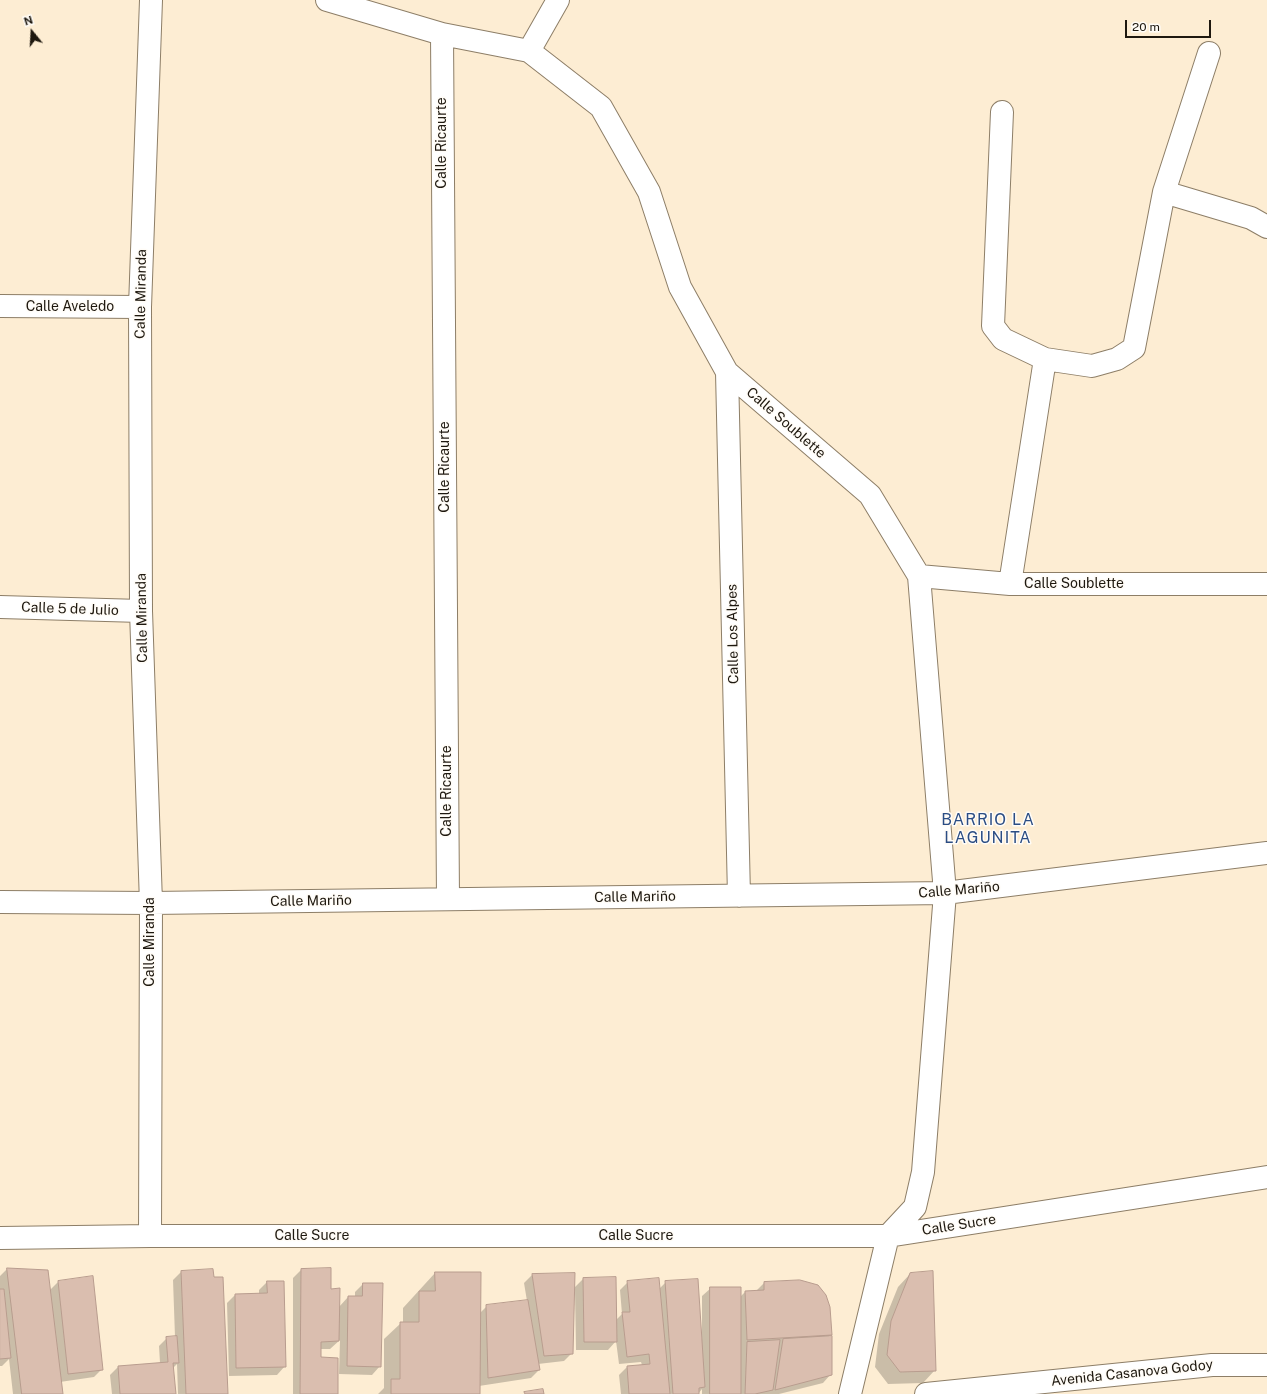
<!DOCTYPE html>
<meta charset="utf-8">
<style>
body{margin:0}
#map{position:relative;width:1267px;height:1394px;overflow:hidden;background:#fdedd3;font-family:"Public Sans",sans-serif}
canvas{display:block}
.north{position:absolute;left:12px;top:12px;width:40px;height:40px;-webkit-text-stroke:3px #fffcf7;paint-order:stroke;rotate:342deg;font-size:11px;font-weight:700;line-height:16px;text-align:center;color:#1e180f}
.north::after{content:'';display:block;margin:auto;width:14px;height:18px;background:#1e180f;clip-path:polygon(50% 0,100% 100%,50% 72%,0 100%)}
.scale{position:absolute;left:1125px;top:20px;width:86px;height:18px;box-sizing:border-box;border:2px solid #1e180f;border-top:0;padding-left:5px;font-size:12px;line-height:14px;white-space:nowrap;color:#1e180f;-webkit-text-stroke:3px #fffcf7;paint-order:stroke}
</style>
<div id="map">
<canvas width="1267" height="1394"></canvas>
<div class="north">N</div>
<div class="scale">20 m</div>
</div>
<script>
const ctx = document.querySelector('canvas').getContext('2d');
ctx.lineJoin = 'round';
function fillPath(path, color) {
  ctx.fillStyle = color;
  ctx.fill(path, 'evenodd');
}
function strokePath(path, color, width, dash) {
  ctx.strokeStyle = color;
  ctx.lineWidth = width;
  ctx.lineCap = dash ? 'butt' : 'round';
  ctx.setLineDash(dash || []);
  ctx.stroke(path);
}
function write(font, color, halo, rows, align = 'center') {
  ctx.font = font + ' "Public Sans",sans-serif';
  ctx.lineWidth = 3;
  ctx.setLineDash([]);
  ctx.textBaseline = 'middle';
  ctx.strokeStyle = halo;
  ctx.fillStyle = color;
  for (const [text, x, y, turn = 0] of rows) {
    ctx.save();
    ctx.translate(x, y);
    ctx.rotate((+turn || 0) * Math.PI / 180);
    ctx.textAlign = isNaN(turn) ? turn : align;
    if (halo) ctx.strokeText(text, 0, 0);
    ctx.fillText(text, 0, 0);
    ctx.restore();
  }
}
const shadow = new Path2D(`
 M7,1269l40,2 3,19 8,-8 44,87 -8,8 -34,5 2,12h-49l-4,-35 -7,7h-2v-90z
 M301,1270l29,20 9,17 9,-10h7v-5l8,-8 17,82 -8,9 -33,-1 1,-34 -10,9h-10v9l17,36h-44v-116z
 M181,1272l46,122h-49l-1,-30 -4,4 2,26h-63l-2,-19 8,-8 42,-4 -1,-17 8,-8 8,-1 -2,-57z
 M435,1273l44,41 8,-8 40,-5 -3,-18 8,-8 41,14 10,-10 33,41 6,-6 -2,-24 8,-8 31,7 7,-7 35,58 1,-1v-43l9,-8 29,9 5,-5h10l9,-9 66,52 -2,3 3,36 -8,9 -44,11h-77v-5l-4,5h-77l-2,-19 8,-8 15,-2 -1,-3 -22,2 -3,-23 -8,9h-32l-1,-59h-2l-1,62 -8,8 -26,3 1,6 -8,8 -52,8v8h-101l6,-6v-49l17,-16h2v-15z
 M910,1274l25,96 -12,13 -35,1 -13,-17 4,-33 19,-47z
 M267,1282l18,84 -8,9 -48,1 -2,-73 8,-8 24,-1v-4z`);
const building = new Path2D(`
 M7,1268l41,2 15,124h-41z
 M331,1268v21l9,-1 -1,53 -18,1v15l17,1v36h-38l1,-125z
 M213,1269l1,8h9l5,117h-42l-5,-123z
 M933,1271l3,100 -36,1 -13,-17 4,-34 19,-48z
 M435,1272h46l-1,122h-89v-15h9v-57h19v-31h16z
 M575,1273l-2,81 -29,2 -12,-82z
 M93,1276l10,94 -35,4 -10,-93z
 M616,1277l1,65h-33l-1,-64z
 M659,1278l11,116h-41l-2,-28 23,-2 -1,-10 -22,3 -5,-45h8l-3,-31z
 M698,1279l7,108 -6,1v6h-26l-8,-113z
 M800,1280l18,5 8,10 4,12 2,28 -85,5 -2,-49 19,-1v-8z
 M267,1281h17l2,86 -50,1 -1,-74 32,-1z
 M363,1283h20l-2,84 -34,-1 1,-70h14z
 M710,1287h31v107h-31z
 M0,1289h4l7,69 -11,1z
 M528,1300l12,70 -52,8 -2,-73z
 M177,1336l2,27h-6l3,31h-56l-2,-28 50,-4 -2,-25z
 M832,1336v39l-57,15 8,-51z
 M780,1340l-7,50 -18,4h-10l2,-52z
 M543,1389l1,5h-19l-1,-2z`);
const minor = new Path2D(`
 M327,0l115,34 87,17 72,56 48,85 31,95 47,85 143,123 49,81 26,317 -22,279 -8,35 -27,29 -38,158
 M442,34l6,865
 M529,51l29,-51
 M1002,112l-9,214 10,13 42,20
 M1164,192l87,26 16,9
 M0,306l140,1
 M727,372l12,524
 M919,576l91,8h257
 M1010,584l35,-225 47,7 25,-7 17,-11 30,-156 45,-139
 M0,607l141,4
 M0,902l151,1 794,-10 322,-40
 M150,1236l1,-333 -10,-292 -1,-304 11,-307
 M0,1238l150,-2h738l379,-59
 M926,1394l286,-29h55`);
const streetNames = [
 ["Calle Ricaurte",442,143,-90],
 ["Calle Miranda",141,294,-89],
 ["Calle Aveledo",70,307],
 ["Calle Soublette",786,423,41],
 ["Calle Ricaurte",445,467,-90],
 ["Calle Soublette",1074,584],
 ["Calle 5 de Julio",70,609,2],
 ["Calle Miranda",142,618,-91],
 ["Calle Los Alpes",733,634,-91],
 ["Calle Ricaurte",447,791,-90],
 ["Calle Mariño",959,890,-5],
 ["Calle Mariño",635,897,-1],
 ["Calle Mariño",311,901,-1],
 ["Calle Miranda",150,942,-90],
 ["Calle Sucre",959,1225,-9],
 ["Calle Sucre",312,1236],
 ["Calle Sucre",636,1236],
 ["Avenida Casanova Godoy",1132,1373,-6]
];
const quarterNames = [
 ["BARRIO LA",988,820],
 ["LAGUNITA",988,838]
];
fillPath(shadow, '#0003');
fillPath(building, '#dabeaf');
strokePath(building, '#b89c8e', 1);
strokePath(minor, '#8d7e67', 24);
strokePath(minor, '#fff', 22);
write('14px', '#1e180f', '#fffcf7', streetNames);
ctx.letterSpacing = '1px';
write('16px', '#2b4d84', '#fffcf7', quarterNames);
ctx.letterSpacing = '0px';
</script>
